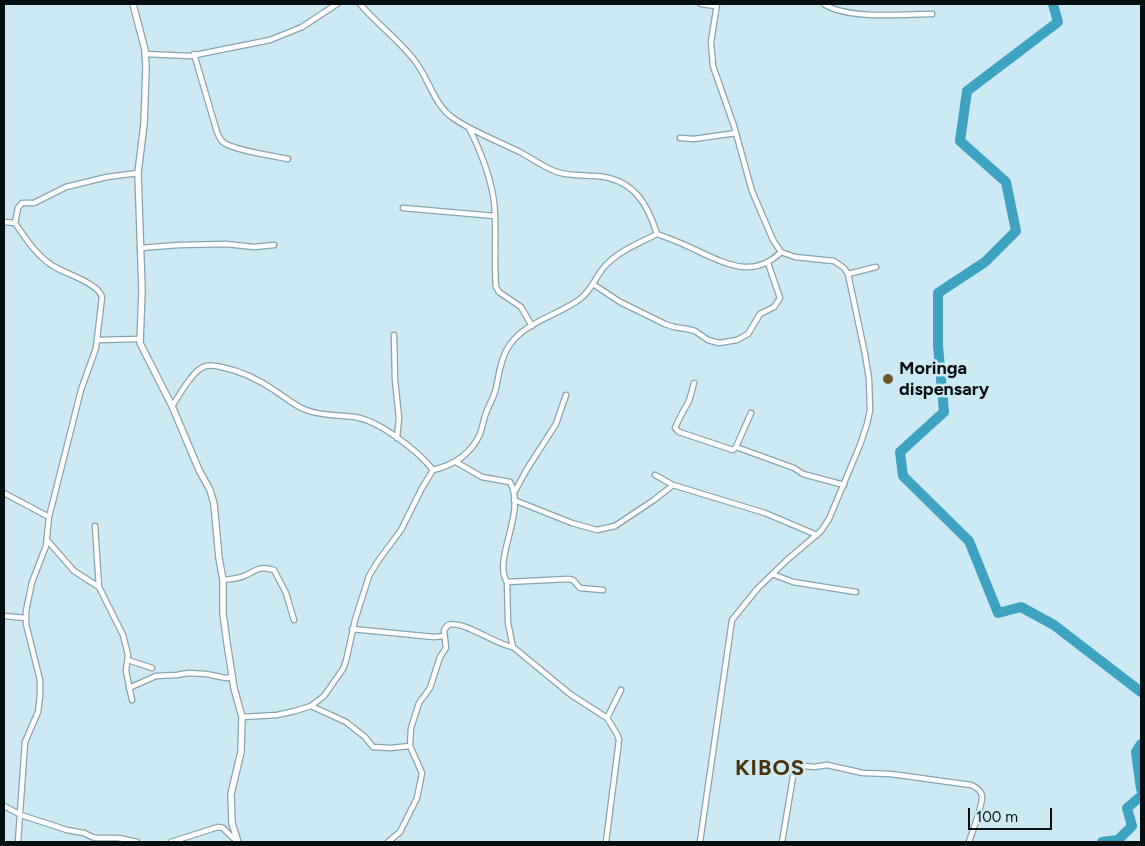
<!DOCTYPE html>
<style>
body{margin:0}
#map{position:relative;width:1145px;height:846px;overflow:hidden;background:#cdeaf4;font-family:Figtree,sans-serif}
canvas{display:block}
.frame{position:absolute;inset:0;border:5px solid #061013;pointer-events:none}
.scale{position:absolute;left:968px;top:808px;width:84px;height:22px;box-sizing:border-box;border:2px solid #061013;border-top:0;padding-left:6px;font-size:15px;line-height:18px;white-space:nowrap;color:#061013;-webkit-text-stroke:4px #cdeaf4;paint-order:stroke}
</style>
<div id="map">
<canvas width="1145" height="846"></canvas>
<div class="frame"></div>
<div class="scale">100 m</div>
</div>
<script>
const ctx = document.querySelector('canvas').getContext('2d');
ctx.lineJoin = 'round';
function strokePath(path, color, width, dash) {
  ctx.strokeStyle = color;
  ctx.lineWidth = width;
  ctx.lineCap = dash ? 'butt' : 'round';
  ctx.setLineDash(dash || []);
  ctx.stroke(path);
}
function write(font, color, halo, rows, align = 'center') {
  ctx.font = font + ' Figtree,sans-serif';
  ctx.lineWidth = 5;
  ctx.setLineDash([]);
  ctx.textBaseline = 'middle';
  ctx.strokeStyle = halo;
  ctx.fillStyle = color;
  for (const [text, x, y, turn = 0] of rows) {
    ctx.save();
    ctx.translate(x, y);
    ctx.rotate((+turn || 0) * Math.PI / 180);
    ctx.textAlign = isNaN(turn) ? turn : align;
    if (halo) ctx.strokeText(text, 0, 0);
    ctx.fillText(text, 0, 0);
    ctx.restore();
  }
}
const river = new Path2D(`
 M1053,4l5,18 -91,69 -7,50 46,41 10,49 -31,31 -47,31v53l6,66 -44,40 3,24 66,65 29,72 23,-6 33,18 87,67
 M1141,744l-5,8 5,37
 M1102,842l16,-2 14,-14 -5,-18 14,-12`);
const minor = new Path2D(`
 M360,4c17,20 39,36 55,57 14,18 19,44 38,57 20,14 45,23 67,34 13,7 25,16 37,20 12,4 26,3 38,4 37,2 52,26 62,58 14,5 29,11 43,18 28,13 55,26 81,0
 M701,4l15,2
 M824,4c24,16 80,10 108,10
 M145,54l45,2 80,-16 32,-13 35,-23
 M194,54l23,78c2,5 4,10 9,12 16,8 44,11 62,15
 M469,128c13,26 26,59 26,89 1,23 -1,46 1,70l3,5 22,15 11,19
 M680,138l14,1 42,-6
 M403,208l92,8
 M4,222l11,1
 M140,248l39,-3 47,-1 28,3 20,-2
 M848,274l28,-7
 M593,284l27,18 45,22 9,3 13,2 8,2 13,9 11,3 18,-3 11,-6 12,-20 14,-7 6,-9 -12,-35
 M394,335l1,45 4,38 -2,20
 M97,340l42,-1
 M694,383c-2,6 -3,14 -6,20 -5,8 -9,16 -13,25l4,4 54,18 3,-3 15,-34
 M172,406c8,-11 21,-37 34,-40 5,-1 11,0 15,1 20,4 39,13 56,25 9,6 18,14 29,18 16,6 33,5 49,7 25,4 63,34 78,53
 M736,447l58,21 9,6 41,11
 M456,462l26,15 28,5c17,31 -18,77 -3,100l1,41 5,24 57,47 37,24 10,16 2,6 -1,8 -12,94
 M655,475l18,10 92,28 52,22
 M515,491l12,-22 29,-45 10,-29
 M4,493l45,24
 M514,500l58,23 25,7 18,-4 39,-26 19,-15
 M95,526l4,61 24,48 5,20 -2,16 6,29
 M47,540l27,31 25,16
 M772,574l21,8 63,10
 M223,580c7,-1 14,-1 21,-4 12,-5 15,-11 30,-6l12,23 8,27
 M507,582l61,-3 5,1 7,8 23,2
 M4,616l22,2
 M352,629l82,8 10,-1
 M128,660l24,8
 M129,688l27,-12 21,-1 11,-2 18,1 20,4 6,-1
 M311,706l35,16 19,15 8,10 17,1 20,-2
 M242,717l35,-2 18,-4 16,-5 13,-10 19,-27 3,-8 9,-41 14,-44 9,-15 23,-31 21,-42 11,-18c21,-5 38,-16 47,-36 2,-5 3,-12 5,-18 3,-10 9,-18 11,-28 3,-13 4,-25 10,-37 15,-29 50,-34 74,-52 12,-9 16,-23 25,-33 15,-16 33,-22 52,-32
 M607,718l14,-28
 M4,806l17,9 46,15 17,3 8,4 5,1h22l18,4
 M18,842l7,-100 13,-30 2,-16v-16l-14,-56v-13l6,-29 14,-36 3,-29 32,-127 15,-42 6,-51c-4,-14 -36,-23 -49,-31 -18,-12 -26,-26 -38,-43l3,-15 4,-5h12l32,-16 41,-10 31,-4
 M171,842l47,-15 5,1 9,9 4,3
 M388,842l12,-10 17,-34 5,-25 -12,-27 1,-18 8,-25 11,-15 10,-31 6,-9 -2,-18 4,-5c16,-5 46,19 65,22
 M700,842l32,-222 26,-32 29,-28 34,-29 8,-12 31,-74 7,-21 3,-14 -1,-31 -4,-25 -17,-80 -4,-6 -10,-7 -39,-4 -14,-5 -8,-12 -21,-49 -18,-65 -21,-60 -2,-24 6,-38
 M782,842l12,-71 4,-3 6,-2 10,1 13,-2 36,8 28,1 80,11c5,2 10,5 11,11 1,9 -10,36 -13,46`);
const tertiary = new Path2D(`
 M133,4l12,46 1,19 -2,55 -6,49 4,117 -2,53 32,63 27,64 11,20 4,14 5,54 4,22v34l4,29 7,45 8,29 -1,35 -10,42 1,29 6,19`);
const markers = [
 [888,379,6,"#6f5627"]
];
const poiNames = [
 ["Moringa",899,369],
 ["dispensary",899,390]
];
const districtNames = [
 ["KIBOS",770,769]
];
strokePath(river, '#3ea3c1', 10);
strokePath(minor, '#88a3ac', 7);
strokePath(tertiary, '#88a3ac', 8);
strokePath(minor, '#fff', 4.5);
strokePath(tertiary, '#fff', 5.5);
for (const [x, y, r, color] of markers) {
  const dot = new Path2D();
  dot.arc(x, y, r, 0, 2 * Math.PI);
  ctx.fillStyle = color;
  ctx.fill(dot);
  strokePath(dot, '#cdeaf4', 2);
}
write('bold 18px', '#061013', '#cdeaf4', poiNames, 'left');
ctx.letterSpacing = '1px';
write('bold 22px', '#46330b', '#cdeaf4', districtNames);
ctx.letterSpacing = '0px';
</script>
